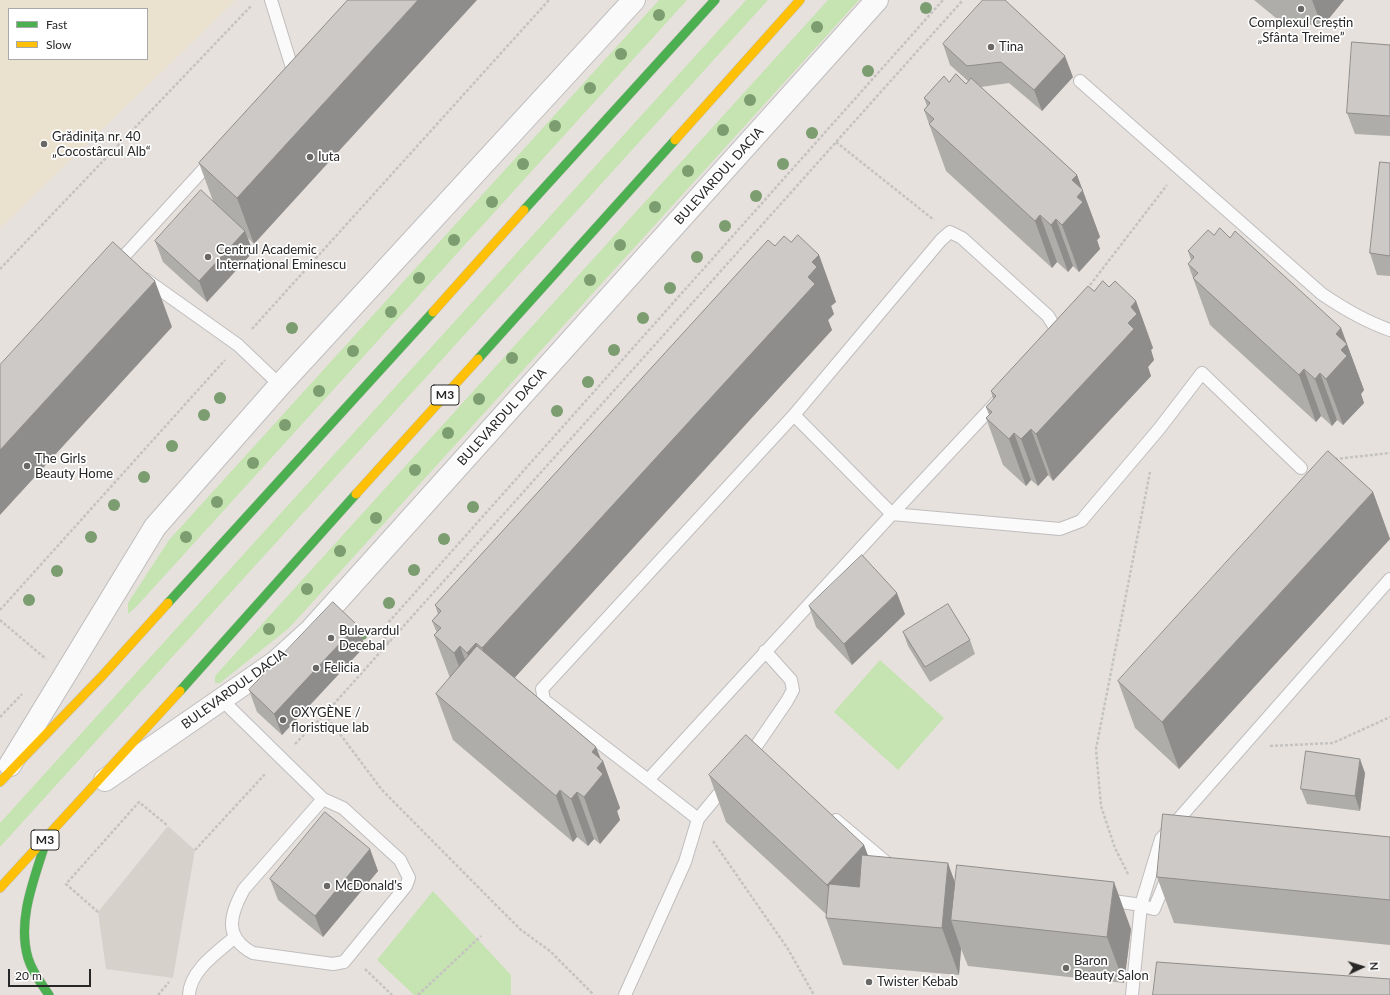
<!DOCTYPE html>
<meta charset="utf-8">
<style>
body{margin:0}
#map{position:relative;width:1390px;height:995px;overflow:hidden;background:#e6e1dc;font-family:Lato,sans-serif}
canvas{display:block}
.legend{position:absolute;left:8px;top:8px;width:140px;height:52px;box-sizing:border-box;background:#fff;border:1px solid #a9a9a9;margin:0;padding:5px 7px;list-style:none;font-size:12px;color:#272727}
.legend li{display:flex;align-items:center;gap:8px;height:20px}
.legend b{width:20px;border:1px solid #a9a9a9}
.north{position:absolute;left:1342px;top:947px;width:40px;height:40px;-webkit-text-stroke:3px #fff;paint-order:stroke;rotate:86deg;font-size:11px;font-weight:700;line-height:16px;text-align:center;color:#272727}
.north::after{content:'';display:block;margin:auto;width:14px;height:18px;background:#272727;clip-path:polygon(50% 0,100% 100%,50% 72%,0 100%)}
.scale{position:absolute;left:8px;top:969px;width:83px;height:18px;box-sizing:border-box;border:2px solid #272727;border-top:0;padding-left:5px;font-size:12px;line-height:14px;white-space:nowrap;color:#272727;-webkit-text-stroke:3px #fff;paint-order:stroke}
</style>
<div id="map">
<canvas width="1390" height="995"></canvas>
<ul class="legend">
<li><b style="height:5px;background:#4caf50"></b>Fast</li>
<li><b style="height:5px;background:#ffc107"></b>Slow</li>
</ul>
<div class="north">N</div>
<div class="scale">20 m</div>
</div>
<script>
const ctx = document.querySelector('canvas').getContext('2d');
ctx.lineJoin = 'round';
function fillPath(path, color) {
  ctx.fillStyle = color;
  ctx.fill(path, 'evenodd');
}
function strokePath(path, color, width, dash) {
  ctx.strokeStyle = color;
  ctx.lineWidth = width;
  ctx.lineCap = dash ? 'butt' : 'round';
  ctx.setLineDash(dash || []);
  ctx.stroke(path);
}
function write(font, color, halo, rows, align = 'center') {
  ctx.font = font + ' Lato,sans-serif';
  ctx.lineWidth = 3.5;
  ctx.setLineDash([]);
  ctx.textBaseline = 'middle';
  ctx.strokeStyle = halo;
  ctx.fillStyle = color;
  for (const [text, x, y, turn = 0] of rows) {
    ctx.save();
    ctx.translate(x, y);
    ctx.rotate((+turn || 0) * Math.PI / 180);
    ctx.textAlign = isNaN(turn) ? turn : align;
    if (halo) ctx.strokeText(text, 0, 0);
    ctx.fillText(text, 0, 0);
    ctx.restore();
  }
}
const education = new Path2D(`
 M0,0h236l-236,228zM9,9h138v50h-138z`);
const green = new Path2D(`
 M659,0h28l-550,606 -9,8v-11l41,-63z
 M746,0h22l-768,847v-24z
 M828,0h31l-570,628 -69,55h-5v-7z
 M880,660l64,58 -46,52 -64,-58z
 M433,891l78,84v20h-97l-37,-35z`);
const plaza = new Path2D(`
 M168,826l27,24 -22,128 -67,-9 -8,-57z`);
const path = new Path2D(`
 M836,142l98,78
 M0,269l251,-263
 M1087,289l80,-104
 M252,329l297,-329
 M1335,459l55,-6
 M0,610l225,-250
 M0,620l46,39
 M389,643l-7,-9 5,-10 556,-624
 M325,714l57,76 106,107 33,33 29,21 44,44
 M0,717l22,-23
 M295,744l30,-30 638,-714
 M1270,746l63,-3 57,-26
 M713,841l75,108 26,46
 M195,850l71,-77
 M1128,874l-13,-26 -14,-42 -5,-57 54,-277
 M98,912l-32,-28 73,-82 29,24
 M365,969l27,26
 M158,995l11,-13
 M418,995l63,-59`);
const lane = new Path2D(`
 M271,0l22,71
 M1080,81l242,213c22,15 42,27 68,36
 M950,232l12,6 86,78 8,13 -6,16 -158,169 -98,-99 147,-175z
 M116,265l97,-106
 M145,279l93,66 42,40
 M221,699l102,100 20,9 57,52 9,18 -3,8 -62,76 -11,2 -80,-11c-30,-16 -23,-39 -9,-64l79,-90
 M748,758l39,-57 6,-11 -2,-10 -26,-29
 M648,780l-104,-80 -2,-11 252,-274
 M698,819l28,-34
 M836,820l56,47
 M1106,900l29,4 19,5 14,-34
 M189,995c1,-25 29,-43 46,-58
 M625,995l60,-133 13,-43 -50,-39 244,-266 168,15 21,-8 78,-92 43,-56 99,95
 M1132,995l9,-90 20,-66 229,-260`);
const street = new Path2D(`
 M10,765l145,-238 125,-142 354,-385
 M105,780l172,-119 33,-30 567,-631`);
const fast = new Path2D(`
 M524,210l191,-210
 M478,359l197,-219
 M168,603l265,-291
 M180,691l176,-197
 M45,844c-11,36 -28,76 -17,114 4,14 13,25 21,37`);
const slow = new Path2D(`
 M675,140l125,-140
 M433,312l91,-102
 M356,494l122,-135
 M0,782l103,-107 65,-72
 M0,888l180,-197`);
const trees = [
 [926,8],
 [659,15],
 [817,27],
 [621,54],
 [868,71],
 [590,88],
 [750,100],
 [555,126],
 [723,130],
 [812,133],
 [523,164],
 [783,164],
 [688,171],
 [756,196],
 [492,202],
 [655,207],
 [725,226],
 [454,240],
 [620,245],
 [697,257],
 [419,278],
 [590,280],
 [670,288],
 [391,312],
 [643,318],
 [292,328],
 [614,350],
 [353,351],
 [512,358],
 [588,382],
 [319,391],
 [220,398],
 [479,399],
 [557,411],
 [204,415],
 [285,425],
 [448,433],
 [172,446],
 [253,463],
 [415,470],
 [144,477],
 [217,502],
 [114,505],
 [473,507],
 [376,518],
 [91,537],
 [186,537],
 [444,539],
 [340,551],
 [414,570],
 [57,571],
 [307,589],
 [29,600],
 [389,603],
 [269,629],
 [362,634]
];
const wall = new Path2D(`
 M348,0l-94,244 -6,-6 5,14 -46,50 -44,-40 -8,-21 58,-40 -14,-38z
 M1254,0h90l-22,27 -46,-9z
 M943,44l130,33 -31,34 -33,-28 -28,4 96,88 23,62 -3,3 3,9 -21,23 -6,-6 -5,6 -11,-10 -5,6 -106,-97 -22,-61 3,-4 -3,-8 42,-14 2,-3 -18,-16z
 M1390,45v91l-35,-2 -8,-21z
 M1390,163v113l-13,-1 -7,-22z
 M1214,235l16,3 111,90 23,62 -3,4 3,9 -21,22 -6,-5 -5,6 -11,-10 -5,6 -106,-97 -22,-61 3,-4 -3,-9z
 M775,246l44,9 17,47 -5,4 3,8 -6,6 4,10 -318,347 82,70 4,12 3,2 17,47 -3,3 3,9 -20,24 -6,-5 -6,7 -11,-9 -4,5 -120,-102 -17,-46 14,-16 -16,-43 3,-2 -5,-12 6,-7 -3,-9z
 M1109,287l27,14 17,47 -2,2 3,10 -6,7 3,9 -98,105 -5,-6 -10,11 -7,-6 -5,6 -23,-21 -17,-47 3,-3 -3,-8 7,-8 -2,-8 103,-100z
 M1373,492l17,47 -211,230 -44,-41 -17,-47z
 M809,606l96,8 -53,51 -36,-38z
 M903,632l67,8 5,14 -45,28 -22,-36z
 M365,646l-83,89 -25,-23 -8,-22z
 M1365,773l-5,38 -53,-7 -6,-15z
 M709,775l155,70 4,11 87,27 176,46 -7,54 -156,-17 -7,-17 -2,26 -116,-10 -17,-47 1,-3 -101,-93z
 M1390,837v108l-216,-22 -17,-46z
 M370,849l8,22 -55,66 -45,-37 -8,-21z`);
const shadedWall = new Path2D(`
 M418,0h59l-223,244 -17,-46z
 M1312,0h32l-22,27z
 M1065,56l8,21 -31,34 -8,-21z
 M1077,175l23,62 -3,3 3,9 -21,23 -17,-47 15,-28 -5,-17z
 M1040,215l17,47 -5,6 -17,-47z
 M1056,219l17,47 -5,6 -17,-47z
 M245,231l8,21 -46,50 -8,-21z
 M819,255l17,47 -5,4 3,8 -6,6 4,10 -333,365 -17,-47 326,-371 4,-15z
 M155,281l17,46 -172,188v-65z
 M1136,301l17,47 -2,2 3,10 -6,7 3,9 -98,105 -17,-47 92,-111 3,-16z
 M1341,328l23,62 -3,4 3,9 -21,22 -17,-46 10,-45z
 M1304,369l17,47 -5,6 -17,-47z
 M1320,373l17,47 -5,6 -17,-47z
 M1031,429l17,46 -10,11 -17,-47z
 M1014,433l17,47 -5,6 -17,-47z
 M1373,492l17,47 -211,230 -17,-47z
 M897,593l8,21 -53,51 -8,-21z
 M357,625l8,21 -83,89 -8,-21z
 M476,643l17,46 -9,10 -17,-46z
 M460,646l17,47 -6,6 -17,-46z
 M596,747l6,15 1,-1 17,47 -3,3 3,9 -20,24 -16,-47 13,-29 -5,-16z
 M1360,759l5,14 -5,38 -5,-15z
 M560,790l17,47 -4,5 -17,-46z
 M577,792l17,47 -6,7 -17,-47z
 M864,845l17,46 -41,28 -13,-34z
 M370,849l8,22 -55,66 -8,-21z
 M948,863l17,47 -14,10 10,29 -2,26 -17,-47z
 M1114,882l17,47 -7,54 -17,-46z`);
const building = new Path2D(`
 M348,0h70l-181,198 -38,-35z
 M983,0h22l60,56 -31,34 -33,-28 -34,4 -24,-22z
 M1352,42l38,3v71l-43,-3z
 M956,74l10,10 5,-6 106,97 -5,5 11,10 -6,7 6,5 -21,23 -6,-6 -5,6 -11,-10 -5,6 -106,-97 5,-5 -10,-9 6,-7 -6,-5 20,-22 5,6z
 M1380,162l10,1v93l-20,-3z
 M201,190l44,41 -46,50 -44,-40z
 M1220,228l10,10 5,-7 106,97 -5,6 11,10 -6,6 6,6 -21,23 -6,-6 -5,6 -11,-10 -5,6 -106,-97 5,-5 -10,-9 6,-7 -6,-6 20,-21 6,5z
 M798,235l21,20 -7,7 5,5 -9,10 7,7 -333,364 -6,-5 -9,10 -7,-7 -6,7 -20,-18 7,-7 -9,-7 9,-10 -6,-6 333,-365 7,6 9,-10 7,6z
 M113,242l42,39 -155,169v-85z
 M1103,281l6,6 6,-6 21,20 -5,6 6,7 -9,9 6,6 -98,105 -5,-5 -10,10 -7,-6 -5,6 -23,-21 6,-6 -6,-5 10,-11 -5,-5 97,-105 6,5z
 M1328,451l45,41 -211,230 -44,-41z
 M862,555l35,38 -53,51 -35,-38z
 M333,602l24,23 -83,89 -25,-24z
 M948,604l22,36 -45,27 -22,-35z
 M477,646l119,101 -4,5 11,9 -6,7 6,6 -19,23 -7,-5 -6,7 -11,-9 -4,6 -120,-102z
 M746,735l118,110 -37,40 -118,-110z
 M1306,751l54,8 -5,37 -54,-7z
 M325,812l45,37 -55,67 -45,-37z
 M1163,814l227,23v63l-233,-23z
 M862,855l86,8 -6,65 -116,-10 3,-34 30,3z
 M957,865l157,17 -7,55 -156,-17z
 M1157,962l233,17v16h-237z`);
const markers = [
 [1301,9,4,"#6a6866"],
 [991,47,4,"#6a6866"],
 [44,144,4,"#6a6866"],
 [310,157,4,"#6a6866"],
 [208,257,4,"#6a6866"],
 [27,466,4,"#6a6866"],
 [331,638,4,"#6a6866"],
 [316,668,4,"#6a6866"],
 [283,720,4,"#6a6866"],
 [327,886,4,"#6a6866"],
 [1066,968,4,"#6a6866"],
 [869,982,4,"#6a6866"]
];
const shields = [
 [445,395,28],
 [45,840,28]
];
const shieldNames = [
 ["M3",445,395],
 ["M3",45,840]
];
const poiNames = [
 ["Complexul Creștin",1301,23,"center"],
 ["„Sfânta Treime”",1301,38,"center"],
 ["Tina",999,47],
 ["Grădinița nr. 40",52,137],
 ["„Cocostârcul Alb“",52,152],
 ["Iuta",318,157],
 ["Centrul Academic",216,250],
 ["Internațional Eminescu",216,265],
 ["The Girls",35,459],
 ["Beauty Home",35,474],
 ["Bulevardul",339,631],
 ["Decebal",339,646],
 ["Felicia",324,668],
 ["OXYGÈNE /",291,713],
 ["floristique lab",291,728],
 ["McDonald's",335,886],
 ["Baron",1074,961],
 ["Beauty Salon",1074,976],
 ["Twister Kebab",877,982]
];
const streetNames = [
 ["BULEVARDUL DACIA",719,176,-48],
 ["BULEVARDUL DACIA",502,417,-48],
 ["BULEVARDUL DACIA",234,689,-36]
];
fillPath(education, '#eae1cf');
fillPath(green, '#c6e3b2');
fillPath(plaza, '#d6d2cb');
strokePath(lane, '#bfbdbe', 14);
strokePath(street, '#bfbdbe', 24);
strokePath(fast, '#bfbdbb', 10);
strokePath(slow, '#bfbdbb', 10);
strokePath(path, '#c4c3c2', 2.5, [3, 2]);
strokePath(lane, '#fbfafa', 12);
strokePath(street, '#fbfafa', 22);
strokePath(fast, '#4caf50', 9);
strokePath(slow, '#ffc107', 9);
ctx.fillStyle = '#7b9d6f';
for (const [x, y] of trees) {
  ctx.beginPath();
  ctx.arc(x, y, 6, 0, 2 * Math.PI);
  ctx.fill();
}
fillPath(wall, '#afadaa');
fillPath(shadedWall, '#8f8d8b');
fillPath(building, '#ccc9c6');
strokePath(building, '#8f8d8b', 1);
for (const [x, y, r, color] of markers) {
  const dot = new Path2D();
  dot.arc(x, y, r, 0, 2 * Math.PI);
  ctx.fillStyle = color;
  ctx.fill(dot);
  strokePath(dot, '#fff', 1.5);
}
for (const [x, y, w] of shields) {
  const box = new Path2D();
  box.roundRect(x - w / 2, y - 10, w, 20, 3);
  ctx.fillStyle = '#fff';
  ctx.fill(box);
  strokePath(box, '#272727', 1);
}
write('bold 12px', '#272727', null, shieldNames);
write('13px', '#272727', '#fff', poiNames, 'left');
write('13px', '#272727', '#fff', streetNames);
</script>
